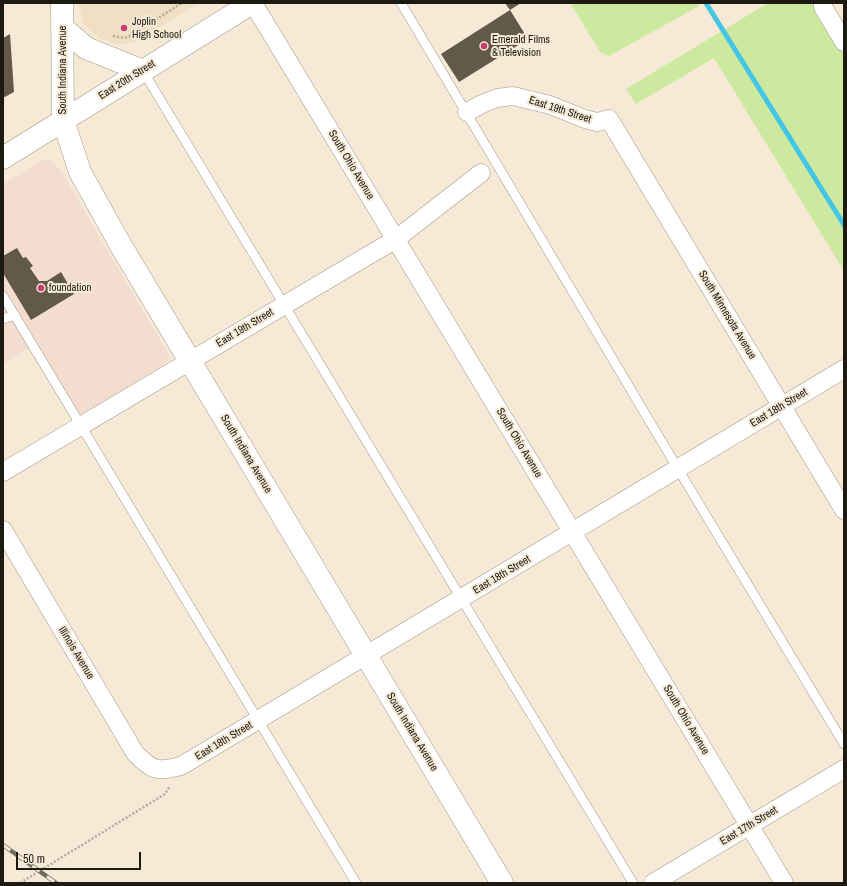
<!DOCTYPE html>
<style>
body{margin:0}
#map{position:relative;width:847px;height:886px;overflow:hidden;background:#f6ead7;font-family:"Archivo Narrow",sans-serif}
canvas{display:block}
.frame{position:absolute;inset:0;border:4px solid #1d1913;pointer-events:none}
.scale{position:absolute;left:16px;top:852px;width:125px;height:18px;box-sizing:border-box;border:2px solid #1d1913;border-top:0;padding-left:5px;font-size:12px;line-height:14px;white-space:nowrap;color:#1d1913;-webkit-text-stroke:3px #f6ead7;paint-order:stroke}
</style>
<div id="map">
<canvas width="847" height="886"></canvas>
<div class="frame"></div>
<div class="scale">50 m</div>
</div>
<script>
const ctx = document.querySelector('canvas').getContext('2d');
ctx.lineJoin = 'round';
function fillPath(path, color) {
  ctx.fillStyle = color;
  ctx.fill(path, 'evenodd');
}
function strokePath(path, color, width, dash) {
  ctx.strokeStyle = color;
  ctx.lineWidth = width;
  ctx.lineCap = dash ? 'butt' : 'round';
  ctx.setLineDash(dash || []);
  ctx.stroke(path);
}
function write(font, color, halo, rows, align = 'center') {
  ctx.font = font + ' "Archivo Narrow",sans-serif';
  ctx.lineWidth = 4;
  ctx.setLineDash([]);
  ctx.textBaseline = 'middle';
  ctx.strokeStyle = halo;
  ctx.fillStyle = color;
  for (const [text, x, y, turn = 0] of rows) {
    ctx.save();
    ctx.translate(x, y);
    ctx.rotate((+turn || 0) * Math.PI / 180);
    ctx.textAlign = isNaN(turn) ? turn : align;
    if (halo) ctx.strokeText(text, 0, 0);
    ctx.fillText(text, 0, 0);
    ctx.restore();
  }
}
const commercial = new Path2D(`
 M45,160h5l4,3 7,8 108,184v4l-6,6 -89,55 -45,-72 -26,16v-180l38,-23z`);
const built = new Path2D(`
 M78,3h121l-61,38 -12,3h-12l-15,-6 -7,-6 -8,-8z`);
const green = new Path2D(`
 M570,3h128l1,3 -90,50 -8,-3z
 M768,3h47l3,8 26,43v217l-130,-213 -78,46 -10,-15z`);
const stream = new Path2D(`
 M706,3l138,222`);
const building = new Path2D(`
 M505,3h16l-11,7z
 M510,10l18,29 -69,43 -18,-28z
 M10,34l4,58 -11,6v-60z
 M17,248l6,10 3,-1 7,9 -3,2 9,13h8l14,-9 13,22 -43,26 -28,-47v-17z`);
const path = new Path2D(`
 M113,36l11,2 6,-2 52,-33
 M20,883l145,-89 5,-8`);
const service = new Path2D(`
 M401,3l277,466 166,275
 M143,71l490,812
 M3,296l353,587
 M3,319l12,-4`);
const minor = new Path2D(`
 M253,3l531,880
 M823,3v4l21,35
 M467,112l15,-8 15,-6 16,-2 37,9 35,14 12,3 12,-3 235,391
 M3,472l393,-233 85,-66
 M3,530l132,223c18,18 21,19 46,13l663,-397
 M653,883l191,-114`);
const tertiary = new Path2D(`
 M62,3l1,117 17,52 40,72 382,639
 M62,27l24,21 57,23`);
const secondary = new Path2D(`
 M3,158l249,-155`);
const rail = new Path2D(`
 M3,845l53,38`);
const markers = [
 [124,28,4,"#cb3d6a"],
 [484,46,4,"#cb3d6a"],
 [41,288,4,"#cb3d6a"]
];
const poiNames = [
 ["Joplin",132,22],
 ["High School",132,35],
 ["Emerald Films",492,40],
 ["& Television",492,53],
 ["foundation",49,288]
];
const streetNames = [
 ["South Indiana Avenue",63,70,-90],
 ["East 20th Street",127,80,-32],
 ["East 19th Street",560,110,18],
 ["South Ohio Avenue",351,165,59],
 ["South Minnesota Avenue",727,315,59],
 ["East 19th Street",245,328,-31],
 ["East 18th Street",779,408,-31],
 ["South Ohio Avenue",519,443,59],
 ["South Indiana Avenue",246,454,59],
 ["East 18th Street",502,575,-31],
 ["Illinois Avenue",76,653,59],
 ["South Ohio Avenue",686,720,59],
 ["South Indiana Avenue",412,732,59],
 ["East 18th Street",224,741,-31],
 ["East 17th Street",749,826,-31]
];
fillPath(commercial, '#f2ddcf');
fillPath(built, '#efdfc5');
fillPath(green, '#cde9a0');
strokePath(stream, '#43c6e5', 5);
fillPath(building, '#635949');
strokePath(service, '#a29786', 10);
strokePath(minor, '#a29786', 19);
strokePath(tertiary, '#a29786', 23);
strokePath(secondary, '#a29786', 23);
strokePath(path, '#b4aa9b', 2.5, [2, 2]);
strokePath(service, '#fff', 9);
strokePath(minor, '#fff', 18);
strokePath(tertiary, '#fff', 22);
strokePath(secondary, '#fff', 22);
strokePath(rail, '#726b60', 4.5);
strokePath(rail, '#f6ead7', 3, [9]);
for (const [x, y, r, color] of markers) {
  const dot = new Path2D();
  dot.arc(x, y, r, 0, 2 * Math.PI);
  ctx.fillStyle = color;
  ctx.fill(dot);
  strokePath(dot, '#f6ead7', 1.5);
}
write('11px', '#1d1913', '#f6ead7', poiNames, 'left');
write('11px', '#1d1913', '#f6ead7', streetNames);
</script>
